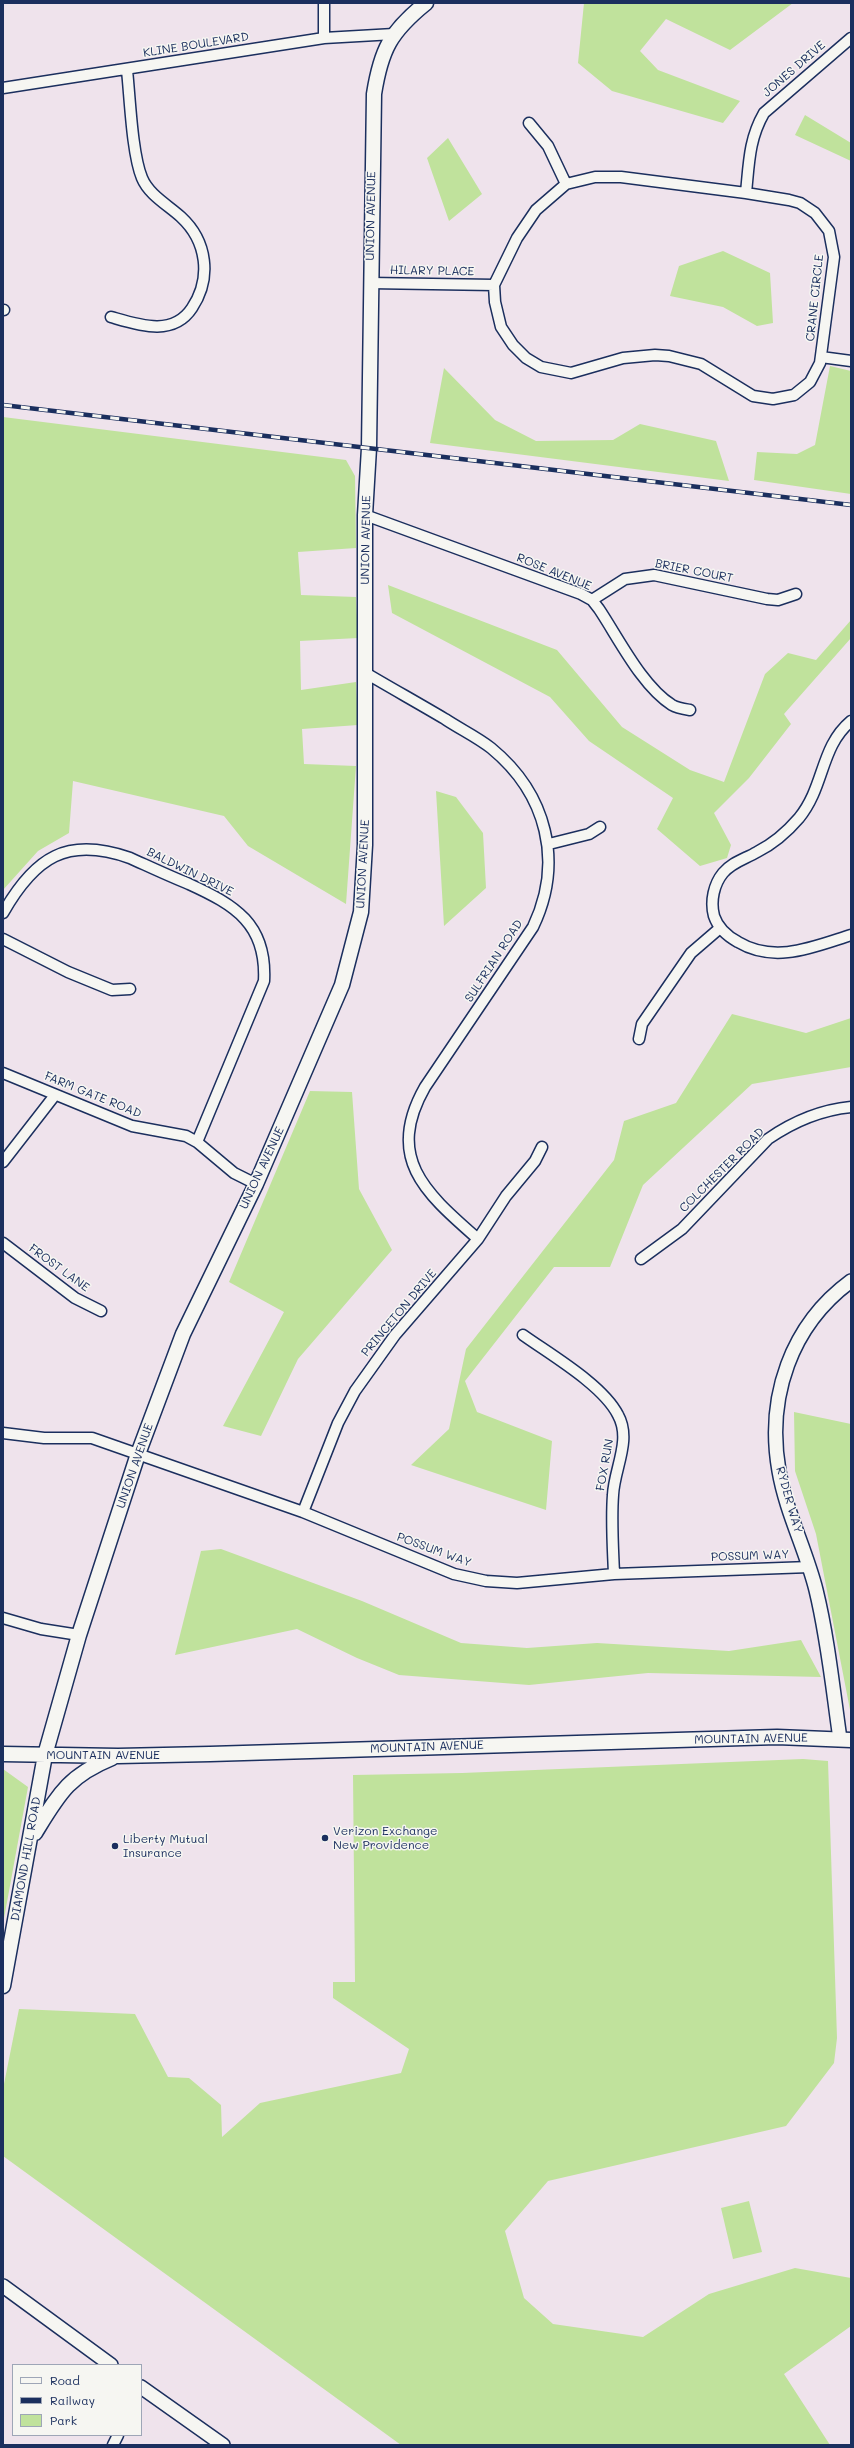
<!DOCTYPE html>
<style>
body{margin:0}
#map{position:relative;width:854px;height:2448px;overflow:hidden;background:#efe3ec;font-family:Mali,sans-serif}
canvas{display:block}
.frame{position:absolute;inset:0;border:4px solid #1b2f5e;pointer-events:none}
.legend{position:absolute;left:12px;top:2364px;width:130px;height:72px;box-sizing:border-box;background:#f6f6f2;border:1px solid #9ea6b7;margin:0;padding:5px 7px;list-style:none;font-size:12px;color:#1b2f5e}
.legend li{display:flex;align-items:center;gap:8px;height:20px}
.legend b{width:20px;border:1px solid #9ea6b7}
</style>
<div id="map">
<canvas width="854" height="2448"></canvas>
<div class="frame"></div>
<ul class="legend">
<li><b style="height:5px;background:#f6f6f2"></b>Road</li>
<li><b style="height:5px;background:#1b2f5e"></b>Railway</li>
<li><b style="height:11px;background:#c0e29c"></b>Park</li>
</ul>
</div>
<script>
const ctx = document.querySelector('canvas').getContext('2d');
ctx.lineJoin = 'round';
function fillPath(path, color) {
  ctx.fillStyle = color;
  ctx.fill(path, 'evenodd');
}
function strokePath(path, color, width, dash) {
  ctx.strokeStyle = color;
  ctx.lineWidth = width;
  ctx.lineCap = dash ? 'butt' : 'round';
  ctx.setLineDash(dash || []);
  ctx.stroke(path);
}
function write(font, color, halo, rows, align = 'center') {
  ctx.font = font + ' Mali,sans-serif';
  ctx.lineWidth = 3;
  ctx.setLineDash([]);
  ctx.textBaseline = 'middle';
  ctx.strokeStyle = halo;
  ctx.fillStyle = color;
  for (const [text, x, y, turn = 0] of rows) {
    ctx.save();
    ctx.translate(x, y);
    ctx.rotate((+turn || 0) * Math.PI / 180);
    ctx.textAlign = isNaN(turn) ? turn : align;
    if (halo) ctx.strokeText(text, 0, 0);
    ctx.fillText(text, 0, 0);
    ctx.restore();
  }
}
const green = new Path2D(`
 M584,3h209l-63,47 -64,-31 -26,32 18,19 82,31 -17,22 -111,-32 -34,-28z
 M805,115l46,28v18l-56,-26z
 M448,138l34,56 -33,27 -22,-63z
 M723,251l47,22 3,50 -16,3 -34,-19 -53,-11 9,-30z
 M830,366l21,5v123l-97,-14 3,-28 40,2 18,-9z
 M444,368l51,52 41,21 77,-1 27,-16 76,17 13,40 -299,-38z
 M3,417l343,43 9,16 1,72 -58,4 3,43 55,2 2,41 -58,3 1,49 55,-8 2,43 -56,4 2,35 52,2 -10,138 -98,-58 -24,-30 -151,-35 -4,52 -31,18 -35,39z
 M388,585l169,65 65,77 68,43 34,12 41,-108 23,-21 28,7 35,-40v18l-67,76 7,10 -42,54 -35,35 17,32 -4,13 -27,8 -43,-37 16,-31 -84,-57 -39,-44 -158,-84z
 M436,791l20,6 27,36 3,55 -42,38z
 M732,1014l74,19 45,-15v49l-99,17 -109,101 -33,82h-56l-89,114 12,31 75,29 -6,69 -135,-45 38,-36 17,-80 148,-189 10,-39 52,-18z
 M310,1091l42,1 7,97 33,61 -94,109 -37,77 -38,-10 61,-114 -55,-30z
 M794,1412l57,12v291l-35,-181 -21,-63z
 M221,1549l141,52 99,42 66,5 70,-5 132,8 72,-11 20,37 -173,-4 -119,12 -130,-10 -42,-17 -60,-29 -122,26 26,-104z
 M803,1759l25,2 9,277 -3,25 -48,63 -238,55 -43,50 19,67 29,26 90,13 66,-43 86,-26 56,10v48l-67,48 46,71h-429l-398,-289v-67l16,-80 116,5 33,63 21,1 32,27 1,32 38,-34 141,-30 8,-24 -76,-51v-16h22l-2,-207 109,-2z
 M3,1769l25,18 -25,137z
 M749,2201l13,51 -29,7 -12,-51z`);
const minor = new Path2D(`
 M324,38v-35
 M3,88l321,-50 70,-4
 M529,123l19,23 18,38
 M595,177h26l125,16 43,7 11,3 15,10 14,18 5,26 -14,106 -10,19 -16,13 -21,4 -20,-3 -52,-32 -32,-8 -14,-1 -32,3 -52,15 -30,-6 -15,-9 -13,-13 -12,-18 -6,-25 -1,-17 23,-47 19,-28 30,-26z
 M746,193c3,-30 3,-54 18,-80l87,-75
 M370,283l124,2
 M3,310h1
 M111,317c28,8 62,20 81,-9 20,-30 15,-67 -11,-91 -13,-12 -32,-22 -39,-39 -10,-24 -12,-80 -15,-108
 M821,357l30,4
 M365,515l216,79 11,6 7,9c20,30 43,77 73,96 5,3 12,4 18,5
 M592,600l33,-21 29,-4 113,24 11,1 18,-6
 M364,672c27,16 54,31 81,47 15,10 32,18 46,29 56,46 73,114 42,179l-108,160c-41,72 2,107 53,152
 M851,721c-31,26 -26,65 -52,97 -12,14 -26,26 -42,34 -12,7 -25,10 -34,21 -9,11 -13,28 -9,43 4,12 13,20 24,26 37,22 75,5 113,-7
 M549,844l40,-10 11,-7
 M3,913c32,-56 64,-77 127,-55 20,9 39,18 59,26 46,21 78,40 75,97l-67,161
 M3,939l65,33 44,18 18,-1
 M639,1039l3,-15 49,-71 29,-25
 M3,1073l129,53 54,10 11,6 37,31 22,11
 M3,1162l52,-67
 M3,1243l72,55 26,13
 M641,1259l41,-30 86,-90c26,-18 52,-29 83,-32
 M523,1335c28,20 80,50 95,80 14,25 -4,54 -5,80 -2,26 0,53 1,79
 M3,1433l41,5h48l211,74 151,62 32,7 31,2 97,-9 196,-7
 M303,1512l35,-89 17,-32 40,-56 83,-96 28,-43 29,-35 7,-14
 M3,1618l38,11 38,6
 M113,2445l5,-10`);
const tertiary = new Path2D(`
 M840,1739c-7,-49 -12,-100 -24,-149 -10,-40 -30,-78 -37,-119 -13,-74 12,-146 72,-190
 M3,2286l108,79
 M141,2387l82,58`);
const secondary = new Path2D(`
 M3,1754l115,2 92,-2 567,-17 74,3
 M35,1833c24,-39 33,-57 77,-75
 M3,1986l42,-231 34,-120 59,-181 45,-120 73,-150 86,-199 19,-73 4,-67v-330l4,-67 5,-354c7,-44 16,-62 52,-91`);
const rail = new Path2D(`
 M3,405l848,100`);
const markers = [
 [325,1838,4,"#1b2f5e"],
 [115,1846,4,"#1b2f5e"]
];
const streetNames = [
 ["KLINE BOULEVARD",196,45,-9],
 ["JONES DRIVE",794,69,-41],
 ["UNION AVENUE",371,216,-89],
 ["HILARY PLACE",432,271,1],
 ["CRANE CIRCLE",815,298,-84],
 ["UNION AVENUE",366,540,-89],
 ["BRIER COURT",694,571,11],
 ["ROSE AVENUE",554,572,22],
 ["UNION AVENUE",363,864,-87],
 ["BALDWIN DRIVE",190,872,26],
 ["SULFRIAN ROAD",494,961,-57],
 ["FARM GATE ROAD",93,1095,22],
 ["UNION AVENUE",262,1168,-65],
 ["COLCHESTER ROAD",722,1170,-45],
 ["FROST LANE",59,1268,36],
 ["PRINCETON DRIVE",399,1313,-50],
 ["FOX RUN",605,1465,-80],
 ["UNION AVENUE",135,1466,-71],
 ["RYDER WAY",789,1500,74],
 ["POSSUM WAY",434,1550,20],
 ["POSSUM WAY",750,1556,-2],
 ["MOUNTAIN AVENUE",751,1739,-1],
 ["MOUNTAIN AVENUE",427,1747,-2],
 ["MOUNTAIN AVENUE",103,1755],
 ["DIAMOND HILL ROAD",26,1859,-80]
];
const poiNames = [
 ["Verizon Exchange",333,1831],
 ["New Providence",333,1845],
 ["Liberty Mutual",123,1839],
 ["Insurance",123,1853]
];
fillPath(green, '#c0e29c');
strokePath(minor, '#1b2f5e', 13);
strokePath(tertiary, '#1b2f5e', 16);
strokePath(secondary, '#1b2f5e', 17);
strokePath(minor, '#f6f6f2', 10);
strokePath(tertiary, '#f6f6f2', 13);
strokePath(secondary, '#f6f6f2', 14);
strokePath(rail, '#1b2f5e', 4.5);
strokePath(rail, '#f6f6f2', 3, [9]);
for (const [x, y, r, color] of markers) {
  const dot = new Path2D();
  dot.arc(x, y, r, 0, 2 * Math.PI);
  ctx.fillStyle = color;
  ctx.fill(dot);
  strokePath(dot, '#f6f6f2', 1.5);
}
write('12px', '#1b2f5e', '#f6f6f2', streetNames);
write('12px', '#1b2f5e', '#f6f6f2', poiNames, 'left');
</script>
